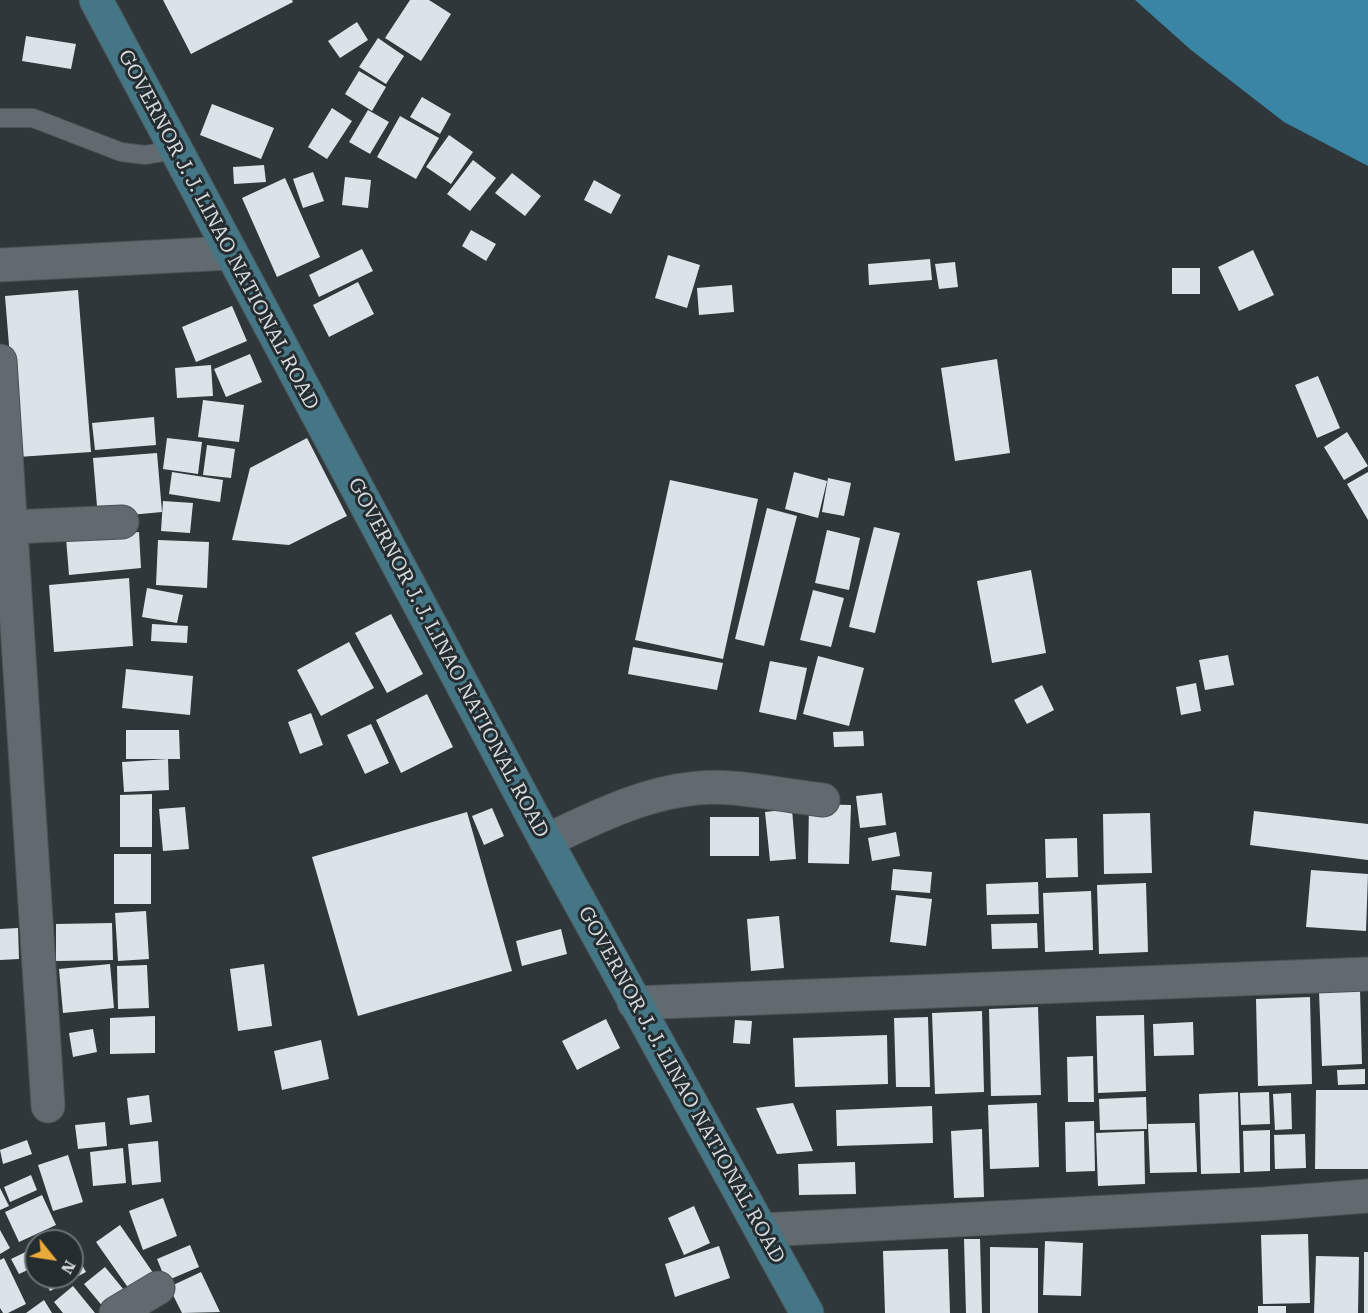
<!DOCTYPE html>
<style>
body{margin:0}
#map{position:relative;width:1368px;height:1313px;overflow:hidden;background:#2f373a;font-family:"Roboto Serif",serif}
canvas{display:block}
.north{position:absolute;left:24px;top:1229px;width:60px;height:60px;box-sizing:border-box;background:#252c30;border:2px solid #6b7175;border-radius:50%;rotate:120deg;font-size:16px;font-weight:700;line-height:24px;text-align:center;color:#d4d9dc}
.north::after{content:'';display:block;margin:auto;width:21px;height:27px;background:#eaaa39;clip-path:polygon(50% 0,100% 100%,50% 72%,0 100%)}
</style>
<div id="map">
<canvas width="1368" height="1313"></canvas>
<div class="north">N</div>
</div>
<script>
const ctx = document.querySelector('canvas').getContext('2d');
ctx.lineJoin = 'round';
function fillPath(path, color) {
  ctx.fillStyle = color;
  ctx.fill(path, 'evenodd');
}
function strokePath(path, color, width, dash) {
  ctx.strokeStyle = color;
  ctx.lineWidth = width;
  ctx.lineCap = dash ? 'butt' : 'round';
  ctx.setLineDash(dash || []);
  ctx.stroke(path);
}
function write(font, color, halo, rows, align = 'center') {
  ctx.font = font + ' "Roboto Serif",serif';
  ctx.lineWidth = 6;
  ctx.setLineDash([]);
  ctx.textBaseline = 'middle';
  ctx.strokeStyle = halo;
  ctx.fillStyle = color;
  for (const [text, x, y, turn = 0] of rows) {
    ctx.save();
    ctx.translate(x, y);
    ctx.rotate((+turn || 0) * Math.PI / 180);
    ctx.textAlign = isNaN(turn) ? turn : align;
    if (halo) ctx.strokeText(text, 0, 0);
    ctx.fillText(text, 0, 0);
    ctx.restore();
  }
}
const water = new Path2D(`
 M1135,0h233v166l-84,-44 -93,-72z`);
const building = new Path2D(`
 M163,0h129l1,2 -102,52z
 M410,0h19l22,14 -30,47 -36,-23z
 M357,22l11,18 -28,18 -12,-17z
 M26,36l50,8 -5,25 -49,-8z
 M378,38l26,18 -18,28 -27,-17z
 M359,71l27,16 -14,24 -27,-17z
 M422,97l29,17 -11,20 -30,-17z
 M212,104l62,24 -13,31 -61,-24z
 M332,108l20,13 -25,38 -19,-12z
 M368,110l21,12 -19,32 -21,-12z
 M400,116l39,22 -23,41 -39,-22z
 M449,135l24,17 -22,32 -25,-17z
 M473,160l23,18 -26,33 -23,-17z
 M264,165l2,17 -32,2 -1,-17z
 M313,172l11,29 -21,7 -10,-29z
 M512,173l29,23 -16,20 -30,-23z
 M345,177l26,3 -3,28 -26,-3z
 M285,178l35,79 -43,20 -35,-79z
 M594,180l27,15 -10,19 -27,-14z
 M471,230l25,14 -10,17 -24,-15z
 M362,249l11,22 -54,26 -10,-22z
 M1253,250l21,45 -35,16 -21,-44z
 M668,255l32,10 -13,43 -32,-10z
 M930,259l2,21 -63,5 -1,-21z
 M955,262l3,25 -19,2 -4,-25z
 M1172,268h28v26h-28z
 M358,282l16,32 -45,23 -16,-32z
 M732,285l2,27 -35,3 -2,-27z
 M78,290l13,162 -73,5 -13,-161z
 M232,306l15,35 -51,21 -14,-35z
 M250,354l12,28 -36,15 -12,-28z
 M997,359l13,94 -55,8 -14,-93z
 M211,365l2,31 -36,2 -2,-30z
 M1318,376l22,52 -23,10 -22,-53z
 M203,400l41,5 -5,37 -41,-5z
 M154,417l2,28 -61,5 -3,-27z
 M1347,432l21,34 -24,14 -20,-33z
 M167,438l35,4 -4,32 -35,-5z
 M307,438l40,78 -58,29 -57,-5 18,-72z
 M207,445l28,4 -4,29 -28,-3z
 M157,453l5,59 -64,6 -5,-60z
 M172,472l51,8 -3,22 -51,-8z
 M794,472l33,9 -9,37 -33,-9z
 M1368,472v48l-21,-36z
 M828,478l23,5 -7,33 -22,-4z
 M670,480l88,19 -35,160 -88,-19z
 M163,501l30,2 -3,30 -29,-2z
 M767,508l30,8 -33,130 -29,-7z
 M874,527l26,6 -25,100 -26,-6z
 M827,530l33,8 -11,52 -34,-7z
 M139,532l2,36 -72,7 -3,-37z
 M158,540l51,2 -2,46 -51,-3z
 M1031,570l15,83 -54,10 -15,-82z
 M129,578l4,68 -79,6 -5,-67z
 M147,588l36,7 -6,28 -35,-6z
 M813,590l31,8 -13,49 -31,-7z
 M391,614l32,60 -36,19 -32,-60z
 M152,624l36,2 -1,17 -36,-2z
 M349,642l25,46 -53,28 -24,-46z
 M633,647l90,16 -6,27 -89,-16z
 M1228,655l6,30 -29,5 -6,-30z
 M818,656l46,12 -15,58 -46,-12z
 M770,661l37,7 -11,52 -37,-8z
 M126,669l67,7 -3,39 -68,-7z
 M1196,683l5,28 -20,4 -5,-28z
 M1042,685l12,25 -27,14 -13,-24z
 M427,694l26,53 -52,26 -25,-53z
 M311,713l12,32 -23,9 -12,-32z
 M371,724l18,39 -24,11 -18,-39z
 M126,730h53l1,29h-54z
 M863,731l1,15 -30,1 -1,-15z
 M168,759l1,31 -45,2 -2,-30z
 M882,793l4,32 -26,3 -4,-32z
 M152,794v53h-32v-52z
 M809,804l42,1 -2,59 -41,-1z
 M185,807l4,42 -26,2 -4,-42z
 M492,808l12,28 -20,9 -12,-29z
 M792,809l4,50 -26,2 -5,-49z
 M1254,811l114,13v36l-118,-15z
 M467,812l45,159 -154,45 -46,-159z
 M1150,813l2,60 -48,1 -1,-60z
 M710,817h49v39h-49z
 M896,832l4,24 -28,5 -4,-23z
 M1077,838l1,39 -32,1 -1,-39z
 M114,854h37v50h-37z
 M893,869l39,3 -2,21 -39,-3z
 M1311,870l57,4 -2,57 -60,-4z
 M1038,882l1,32 -52,1 -1,-31z
 M1146,883l2,69 -49,2 -2,-69z
 M1091,891l2,59 -48,2 -2,-59z
 M896,895l36,4 -6,47 -36,-4z
 M146,911l3,48 -31,2 -3,-48z
 M779,916l5,52 -33,3 -4,-52z
 M112,923l1,37 -57,1v-37z
 M1037,923l1,25 -46,1 -1,-25z
 M18,928l1,31 -19,1v-31z
 M561,929l6,25 -45,12 -6,-25z
 M110,964l4,44 -51,5 -4,-44z
 M264,964l8,62 -34,5 -8,-62z
 M147,965l2,43 -31,1 -1,-43z
 M1360,990l2,74 -40,2 -3,-74z
 M1310,997l2,87 -54,2 -2,-87z
 M1038,1007l3,88 -50,1 -2,-87z
 M982,1011l2,81 -49,2 -3,-81z
 M1144,1015l2,76 -48,2 -2,-77z
 M155,1016v37l-45,1v-36z
 M928,1017l2,70h-34l-2,-69z
 M606,1019l14,29 -43,22 -15,-29z
 M735,1020l17,1 -2,23 -17,-1z
 M1193,1022l1,33 -40,1 -1,-32z
 M93,1029l4,23 -24,5 -4,-24z
 M887,1035l1,49 -93,3 -2,-49z
 M321,1040l8,39 -47,11 -8,-39z
 M1093,1056l1,46h-26l-1,-45z
 M1365,1069v15l-27,1 -1,-15z
 M1316,1090h52v79h-53z
 M1238,1092l2,81 -39,1 -2,-80z
 M1269,1092l1,32 -29,1 -1,-32z
 M1291,1093l1,36 -17,1 -2,-36z
 M149,1095l3,27 -22,3 -3,-27z
 M1146,1097l1,32 -47,1 -1,-31z
 M793,1103l20,48 -36,3 -21,-46z
 M1037,1103l2,64 -49,2 -2,-64z
 M932,1106l1,37 -96,3 -1,-36z
 M1094,1121l1,50 -29,1 -1,-50z
 M105,1122l2,24 -29,3 -3,-24z
 M1195,1123l2,49 -47,1 -2,-49z
 M982,1129l2,68 -30,1 -3,-67z
 M1270,1130v41l-26,1 -1,-41z
 M1144,1131l1,53 -47,2 -2,-53z
 M1305,1134l1,34 -31,1 -1,-34z
 M27,1140l5,14 -29,10 -3,-14z
 M158,1141l3,41 -29,3 -4,-41z
 M123,1148l3,35 -33,3 -3,-34z
 M68,1155l15,47 -30,9 -15,-46z
 M855,1162l1,32 -57,1 -1,-31z
 M31,1175l6,15 -27,12 -6,-15z
 M0,1188l9,18 -9,4z
 M42,1195l14,30 -37,17 -14,-30z
 M163,1198l14,38 -34,14 -14,-39z
 M694,1206l16,37 -26,12 -16,-37z
 M120,1225l38,55 -24,16 -38,-54z
 M0,1230l10,18 -10,6z
 M1308,1234l2,69 -47,1 -2,-69z
 M964,1239h16l2,74h-16z
 M1045,1241l38,2 -2,53 -38,-1z
 M190,1245l9,22 -33,14 -9,-22z
 M719,1246l11,32 -55,19 -10,-33z
 M36,1247v19l-17,8 -8,-15z
 M72,1247l14,25 -36,19 -7,-14h29z
 M990,1247l48,1v65h-48z
 M948,1249l2,64h-65l-2,-62z
 M1364,1252h4v61h-4z
 M1316,1256l43,1 -1,56h-44z
 M4,1258l22,46 -18,9h-5l-3,-5v-48z
 M105,1267l19,23 -20,18 -20,-24z
 M201,1272l19,40 -38,1 -13,-26z
 M73,1286l22,27h-32l-9,-11z
 M44,1300l8,13h-26z
 M1258,1306h28v7h-28z`);
const service = new Path2D(`
 M0,118h33l88,34 24,3 30,-5`);
const minor = new Path2D(`
 M0,265l229,-12
 M0,361l48,745
 M11,527l111,-5
 M546,841c57,-28 121,-59 185,-53 31,2 62,9 92,12
 M634,1003l734,-29
 M762,1230l502,-26 104,-8
 M116,1313l42,-25`);
const secondary = new Path2D(`
 M96,0l450,841 261,472`);
const streetNames = [
 ["GOVERNOR J. J. LINAO NATIONAL ROAD",218,230,62],
 ["GOVERNOR J. J. LINAO NATIONAL ROAD",448,658,62],
 ["GOVERNOR J. J. LINAO NATIONAL ROAD",681,1085,61]
];
fillPath(water, '#3a85a3');
fillPath(building, '#dae4e8');
strokePath(service, '#4c5255', 20);
strokePath(minor, '#4c5255', 35);
strokePath(secondary, '#4c5255', 35);
strokePath(service, '#616a6e', 18);
strokePath(minor, '#616a6e', 33);
strokePath(secondary, '#447685', 33);
write('20px', '#d4d9dc', '#252c30', streetNames);
</script>
